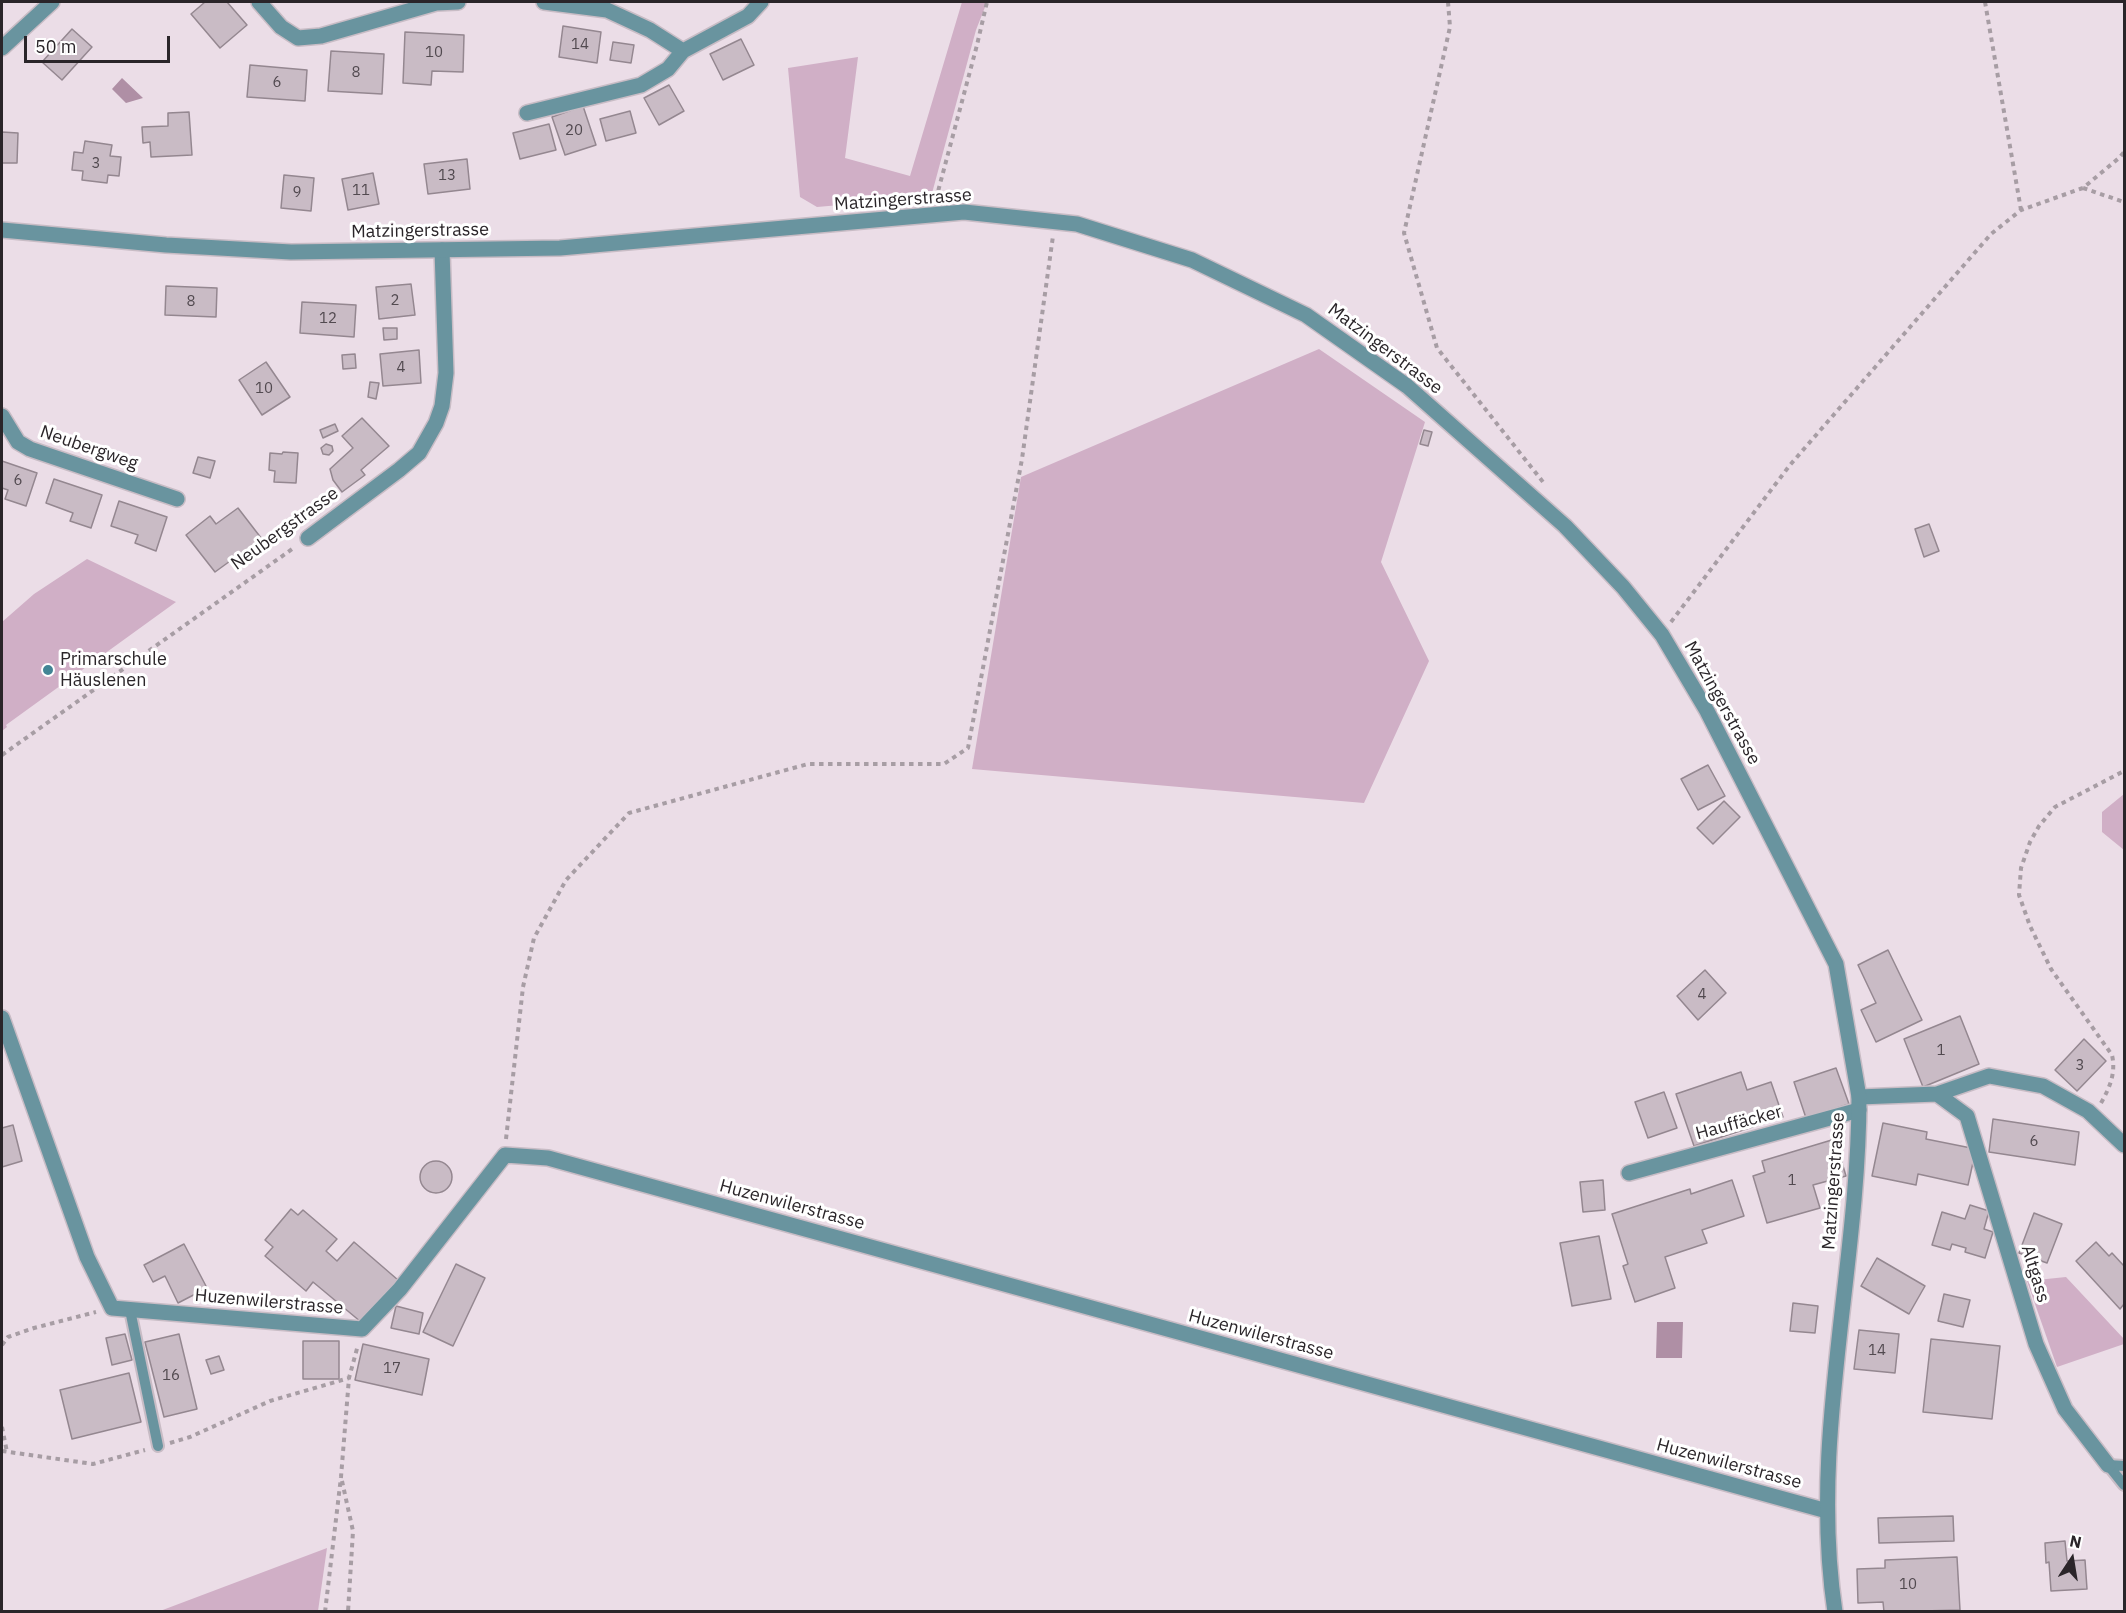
<!DOCTYPE html>
<meta charset="utf-8">
<style>
body{margin:0}
#map{position:relative;width:2126px;height:1613px;overflow:hidden;background:#ebdde7;font-family:"IBM Plex Sans",sans-serif}
canvas{display:block}
.frame{position:absolute;inset:0;border:3px solid #2a2529;pointer-events:none}
.north{position:absolute;left:2042px;top:1529px;width:60px;height:60px;-webkit-text-stroke:4px #fff;paint-order:stroke;rotate:12deg;font-size:16px;font-weight:700;line-height:24px;text-align:center;color:#2a2529}
.north::after{content:'';display:block;margin:auto;width:21px;height:27px;background:#2a2529;clip-path:polygon(50% 0,100% 100%,50% 72%,0 100%)}
.scale{position:absolute;left:24px;top:36px;width:146px;height:27px;box-sizing:border-box;border:3px solid #2a2529;border-top:0;padding-left:8px;font-size:18px;line-height:21px;white-space:nowrap;color:#2a2529;-webkit-text-stroke:4px #fff;paint-order:stroke}
</style>
<div id="map">
<canvas width="2126" height="1613"></canvas>
<div class="frame"></div>
<div class="north">N</div>
<div class="scale">50 m</div>
</div>
<script>
const ctx = document.querySelector('canvas').getContext('2d');
ctx.lineJoin = 'round';
function fillPath(path, color) {
  ctx.fillStyle = color;
  ctx.fill(path, 'evenodd');
}
function strokePath(path, color, width, dash) {
  ctx.strokeStyle = color;
  ctx.lineWidth = width;
  ctx.lineCap = dash ? 'butt' : 'round';
  ctx.setLineDash(dash || []);
  ctx.stroke(path);
}
function write(font, color, halo, rows, align = 'center') {
  ctx.font = font + ' "IBM Plex Sans",sans-serif';
  ctx.lineWidth = 6;
  ctx.setLineDash([]);
  ctx.textBaseline = 'middle';
  ctx.strokeStyle = halo;
  ctx.fillStyle = color;
  for (const [text, x, y, turn = 0] of rows) {
    ctx.save();
    ctx.translate(x, y);
    ctx.rotate((+turn || 0) * Math.PI / 180);
    ctx.textAlign = isNaN(turn) ? turn : align;
    if (halo) ctx.strokeText(text, 0, 0);
    ctx.fillText(text, 0, 0);
    ctx.restore();
  }
}
const green = new Path2D(`
 M962,2h25l-11,28 -45,167 -114,10 -17,-10 -12,-129 70,-11 -13,101 65,18z
 M1319,349l106,73 -44,140 48,99 -65,142 -392,-34 49,-292z
 M87,559l89,43 -170,123 1,2 -5,4v-109l32,-28z
 M2124,794v56l-22,-18v-20z
 M2066,1277l58,62v5l-67,23 -30,-86z
 M327,1548l-9,63h-158z`);
const water = new Path2D(`
 M122,78l21,20 -17,5 -14,-14z
 M1657,1322h26l-1,36h-26z`);
const building = new Path2D(`
 M205,2h22l20,23 -27,23 -29,-34z
 M563,26l38,6 -4,31 -38,-6z
 M72,29l20,18 -30,33 -20,-18z
 M405,32l59,3 -1,37 -31,-1 -1,14 -28,-2z
 M741,39l13,26 -31,15 -13,-26z
 M613,42l21,3 -3,18 -21,-3z
 M331,51l53,3 -2,40 -54,-3z
 M250,65l57,5 -2,31 -58,-4z
 M669,85l15,26 -25,14 -15,-27z
 M583,106l13,39 -31,10 -13,-38z
 M630,111l6,22 -30,8 -6,-22z
 M189,112l3,43 -41,2 -1,-15 -7,1 -1,-16 26,-1v-13z
 M549,124l7,26 -36,9 -7,-26z
 M2,132l16,1 -1,30h-15z
 M85,141l27,4 -2,11 11,1 -2,19 -11,-1 -1,8 -25,-3 1,-9 -11,-1 2,-18 9,1z
 M467,159l3,30 -42,5 -4,-30z
 M373,173l6,31 -31,6 -6,-31z
 M284,175l30,3 -3,33 -30,-3z
 M411,284l4,31 -36,4 -3,-32z
 M166,286l51,2 -1,29 -51,-2z
 M302,302l54,3 -2,32 -54,-4z
 M383,328h14v11l-13,1z
 M419,350l2,33 -38,3 -3,-32z
 M355,354l1,14 -13,1 -1,-14z
 M266,362l24,35 -28,18 -23,-35z
 M370,382l9,1 -3,16 -8,-2z
 M362,418l27,28 -28,24 4,5 -23,17 -9,-12 -3,-11 23,-21 -11,-12z
 M335,424l3,7 -15,7 -3,-8z
 M1424,430l8,2 -4,14 -8,-2z
 M326,444l6,2 1,5 -4,4 -6,-1 -2,-6z
 M283,452l15,1 -2,30 -22,-1 1,-11 -6,-1 1,-17 12,1z
 M198,457l17,4 -5,17 -17,-5z
 M2,461l35,12 -11,33 -21,-7 3,-9 -6,-2z
 M54,479l48,16 -11,33 -21,-7 3,-8 -27,-10z
 M119,501l48,16 -11,34 -21,-8 3,-8 -27,-9z
 M238,508l27,35 -24,18 -4,-5 -22,16 -29,-37 24,-19 6,8z
 M1929,524l10,27 -15,6 -9,-28z
 M1708,765l17,31 -27,14 -17,-31z
 M1724,801l16,16 -27,27 -16,-16z
 M1888,950l34,70 -46,22 -15,-32 15,-7 -18,-38z
 M1705,970l21,23 -28,27 -21,-24z
 M1960,1016l19,48 -56,23 -19,-48z
 M2084,1039l22,22 -29,30 -22,-21z
 M1836,1068l13,36 -43,14 -12,-36z
 M1741,1072l6,18 24,-8 12,35 -89,29 -18,-52z
 M1664,1092l13,36 -29,10 -13,-36z
 M1993,1119l86,13 -4,33 -86,-13z
 M1883,1123l44,9 -1,7 50,10 -8,36 -50,-11 -2,11 -44,-9z
 M13,1125l9,36 -20,6v-39z
 M1835,1139l11,37 -33,9 7,23 -53,15 -14,-47 12,-4 -3,-11z
 M420 1177a16 16 0 1 1 32 0a16 16 0 1 1-32 0Z
 M1603,1180l2,30 -22,2 -3,-30z
 M1732,1180l12,36 -42,14 5,13 -42,14 10,31 -40,14 -12,-36 5,-2 -16,-50 78,-25 1,5z
 M1970,1205l19,6 -5,18 9,3 -8,26 -20,-6 1,-4 -14,-4 -2,6 -18,-5 10,-33 23,7z
 M291,1209l7,6 5,-5 34,29 -11,12 11,10 17,-19 44,38 -37,42 -48,-40 -7,9 -41,-35 8,-9 -8,-7z
 M2034,1213l28,11 -15,39 -28,-10z
 M1599,1236l12,63 -39,7 -12,-63z
 M2096,1242l13,14 3,-3 12,13v38l-4,5 -44,-48z
 M184,1244l23,44 -29,15 -13,-27 -12,6 -9,-17z
 M1877,1258l48,28 -16,28 -48,-28z
 M456,1264l29,14 -32,68 -30,-14z
 M1944,1294l26,6 -7,27 -25,-6z
 M1793,1303l25,3 -3,27 -25,-2z
 M396,1306l27,7 -4,21 -28,-6z
 M1859,1330l40,4 -4,39 -41,-4z
 M125,1334l7,26 -20,5 -6,-27z
 M179,1334l18,75 -33,8 -19,-75z
 M1931,1339l69,7 -8,73 -69,-7z
 M303,1341h36v38h-36z
 M363,1344l66,15 -7,36 -67,-15z
 M219,1356l5,14 -13,4 -5,-14z
 M129,1373l12,49 -69,17 -12,-49z
 M1953,1516l1,25 -75,2 -1,-25z
 M2065,1541l2,20 18,-1 2,29 -36,2 -2,-29 -3,1 -1,-20z
 M1957,1557l3,53 -76,2 -1,-10 -25,1 -1,-34 28,-1v-8z`);
const path = new Path2D(`
 M1448,2l2,25 -46,206 33,115 106,134
 M1985,2l36,208
 M2083,188l41,14
 M936,199l41,-154 10,-43
 M1671,622l119,-157 201,-231 30,-24 62,-22 36,-30 5,-6
 M2,755l293,-208
 M2101,1103c9,-16 15,-30 11,-48l-61,-86 -21,-43 -11,-31 2,-27 9,-26 9,-16 16,-19 69,-36
 M506,1139l17,-152 11,-49 32,-58 63,-67 179,-49h136l24,-16 54,-289 31,-223
 M2,1345l6,-8 26,-9 62,-16
 M2,1427l5,25
 M170,1443l20,-6 80,-36 79,-23
 M2,1451l91,13 52,-14
 M342,1481l11,50 -5,81
 M325,1612l16,-135 8,-99 9,-33`);
const service = new Path2D(`
 M130,1310l28,136
 M2108,1465l16,20
 M2108,1465l16,1`);
const minor = new Path2D(`
 M259,2l22,25 17,11 23,-2 115,-33 22,-1
 M544,2l63,8 43,20 33,21 65,-35 13,-14
 M527,113l114,-28 27,-16 15,-18
 M2,416l16,26 12,7 147,50
 M308,538l91,-68 20,-17 17,-30 6,-17 4,-33 -4,-123
 M2,1018l85,239 25,51 250,21 38,-40 105,-134 43,3 1279,353
 M1937,1094l30,22 69,228 29,65 43,56
 M1859,1097l78,-3 52,-18 54,10 45,25 36,34
 M1629,1173l230,-63`);
const tertiary = new Path2D(`
 M2,48l50,-46
 M2,230l164,15 125,7 269,-4 404,-36 113,12 115,36 114,55 101,71 158,140 58,61 39,48 45,76 129,253 23,133c0,172 -50,343 -24,515`);
const markers = [
 [48,670,6,"#428595"]
];
const numberNames = [
 ["14",580,45],
 ["10",434,53],
 ["8",356,73],
 ["6",277,83],
 ["20",574,131],
 ["3",96,164],
 ["13",447,176],
 ["11",361,191],
 ["9",297,193],
 ["2",395,301],
 ["8",191,302],
 ["12",328,319],
 ["4",401,368],
 ["10",264,389],
 ["6",18,481],
 ["4",1702,995],
 ["1",1941,1051],
 ["3",2080,1066],
 ["6",2034,1142],
 ["1",1792,1181],
 ["14",1877,1351],
 ["17",392,1369],
 ["16",171,1376],
 ["10",1908,1585]
];
const streetNames = [
 ["Matzingerstrasse",903,200,-4],
 ["Matzingerstrasse",420,231,-1],
 ["Matzingerstrasse",1385,349,37],
 ["Neubergweg",89,448,19],
 ["Neubergstrasse",285,529,-36],
 ["Matzingerstrasse",1722,703,61],
 ["Hauffäcker",1739,1123,-15],
 ["Matzingerstrasse",1834,1181,-86],
 ["Huzenwilerstrasse",792,1205,15],
 ["Altgass",2035,1274,73],
 ["Huzenwilerstrasse",269,1302,5],
 ["Huzenwilerstrasse",1261,1335,15],
 ["Huzenwilerstrasse",1729,1464,15]
];
const poiNames = [
 ["Primarschule",60,660],
 ["Häuslenen",60,681]
];
fillPath(green, '#d0afc6');
fillPath(water, '#af8fa5');
fillPath(building, '#c9bbc5');
strokePath(building, '#948790', 1.5);
strokePath(service, '#c8bcc5', 14);
strokePath(minor, '#c8bcc5', 18);
strokePath(tertiary, '#c8bcc5', 18);
strokePath(path, '#a79da4', 4, [4.5, 4.5]);
strokePath(service, '#69949f', 10);
strokePath(minor, '#69949f', 15);
strokePath(tertiary, '#69949f', 15);
for (const [x, y, r, color] of markers) {
  const dot = new Path2D();
  dot.arc(x, y, r, 0, 2 * Math.PI);
  ctx.fillStyle = color;
  ctx.fill(dot);
  strokePath(dot, '#fff', 2);
}
write('15px', '#524a50', null, numberNames);
write('18px', '#2a2529', '#fff', streetNames);
write('18px', '#2a2529', '#fff', poiNames, 'left');
</script>
